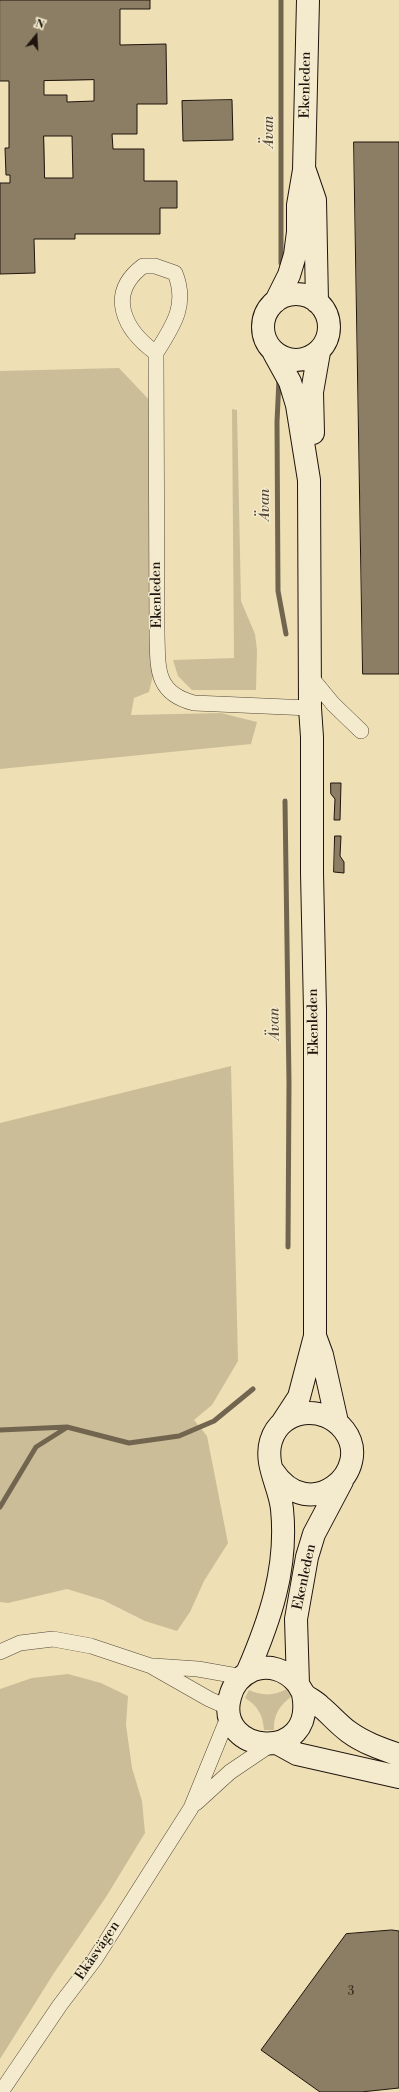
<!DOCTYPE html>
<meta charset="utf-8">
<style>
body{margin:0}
#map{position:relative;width:399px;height:2092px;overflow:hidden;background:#eee0b4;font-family:"Libre Bodoni",serif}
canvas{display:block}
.north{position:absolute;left:16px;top:16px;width:40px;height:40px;-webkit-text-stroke:3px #f4ebce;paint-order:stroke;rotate:18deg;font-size:11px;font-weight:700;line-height:16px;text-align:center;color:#1f140d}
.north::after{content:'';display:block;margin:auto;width:14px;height:18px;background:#1f140d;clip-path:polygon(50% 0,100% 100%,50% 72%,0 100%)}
</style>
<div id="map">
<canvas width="399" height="2092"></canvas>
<div class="north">N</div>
</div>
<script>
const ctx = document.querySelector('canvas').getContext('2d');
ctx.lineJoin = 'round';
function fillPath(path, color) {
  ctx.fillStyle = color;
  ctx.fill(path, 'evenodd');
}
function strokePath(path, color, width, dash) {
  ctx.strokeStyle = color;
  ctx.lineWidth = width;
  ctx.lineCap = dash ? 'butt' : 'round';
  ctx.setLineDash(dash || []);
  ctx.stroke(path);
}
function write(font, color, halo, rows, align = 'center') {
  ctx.font = font + ' "Libre Bodoni",serif';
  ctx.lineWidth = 3;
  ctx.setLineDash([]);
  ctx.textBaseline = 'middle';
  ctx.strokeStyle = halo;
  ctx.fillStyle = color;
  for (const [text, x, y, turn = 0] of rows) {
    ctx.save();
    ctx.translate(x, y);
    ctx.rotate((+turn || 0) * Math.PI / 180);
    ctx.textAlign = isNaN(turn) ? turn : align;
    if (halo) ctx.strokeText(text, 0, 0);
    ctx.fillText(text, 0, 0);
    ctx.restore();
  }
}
const green = new Path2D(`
 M119,368l34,36v271l-4,17 -15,6 -3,17 90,-2 36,9 -6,22 -251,25v-398z
 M232,409l5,1 4,191 14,33 2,16 -1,40h-64l-14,-14 -5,-16 61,-2z
 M231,1066l7,295 -26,44 -18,15 13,16 21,107 -24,38 -14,31 -13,19 -32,-10 -42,-21 -36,-11 -59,14 -8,-1v-479z
 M68,1674l33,9 27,13 -2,29 6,43 10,33 3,32 -39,64 -52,76 -54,86v-370l32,-11z
 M287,1689l5,7c-12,9 -19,19 -18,34h-10c-1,-15 -6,-24 -19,-32l4,-8c13,6 25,6 38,-1z`);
const stream = new Path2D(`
 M281,263v-263
 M279,379l-2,43 1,169 8,43
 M285,801l4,282 -1,164
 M0,1430l67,-3 62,16 50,-7 35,-15 39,-32
 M0,1507l36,-60 30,-19`);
const building = new Path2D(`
 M0,0h150v9h-30v36l46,-1 1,60h-30v30h-25l1,15h31v32h33v27h-17v26h-85v5h-41l1,34 -35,1v-91h10v-8h-4l-1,-27h4v-67h-9zM94,80v21l-27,1v-7h-23v-14zM44,136h28l1,42h-28z
 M232,100l1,40 -50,1 -1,-40z
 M354,142h45v532h-36z
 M331,783h10l-1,37h-6l1,-21 -4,-5z
 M335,836h6l-1,20 4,6v11l-10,-1z
 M392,1930l7,1v157l-38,4h-41l-59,-42 85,-116z`);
const street = new Path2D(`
 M156,353c-32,-23 -50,-59 -13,-87h12l20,7c13,32 -2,53 -19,80l1,281c1,34 -2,59 37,69l116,5
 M310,676l23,28 28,27
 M0,1652l20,-9 33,-4 38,7 60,20 58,33 20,9
 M154,1666l44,3 45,8
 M196,1803l34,-31 40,-27
 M1,2092l59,-87 35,-46 96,-151 38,-93`);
const secondary = new Path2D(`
 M305,171l10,29 2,102
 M263 327a33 33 0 1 1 66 0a33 33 0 1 1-66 0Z
 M276,301l13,-26 6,-20 3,-23v-27l6,-35 4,-170
 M274,353l16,29 7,23 12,75 1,228 2,29v136l3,137v326l-16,61 -17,26
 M313,433l-1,-41 7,-40
 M315,1336l7,19 15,67
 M247,1673c23,-53 41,-105 35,-164 -2,-22 -18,-45 -11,-68 10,-33 53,-37 73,-11 31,40 -34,97 -71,41
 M298,1684l-2,-65 11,-62 7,-23 28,-53
 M303,1694c14,70 -89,61 -73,3 3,-13 12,-22 23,-27 16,-6 33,0 44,13 3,4 5,9 8,12 5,4 11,7 15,11 10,8 18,18 29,26 15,11 33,17 50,23
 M277,1743l20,11 102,23`);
const numberNames = [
 ["3",351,1992]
];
const streetNames = [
 ["Ekenleden",306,85,-89],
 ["Ekenleden",157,595,-91],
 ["Ekenleden",314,1022,-91],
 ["Ekenleden",305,1577,-78],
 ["Ekåsvägen",98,1951,-56]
];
const waterNames = [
 ["Ävan",269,132,-90],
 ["Ävan",265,505,-90],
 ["Ävan",275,1024,-91]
];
fillPath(green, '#cbbd98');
strokePath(stream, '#71654f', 5);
fillPath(building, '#8b7e64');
strokePath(building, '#1f140d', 1);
strokePath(street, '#534737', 16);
strokePath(secondary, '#1f140d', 24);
strokePath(street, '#f4ebce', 15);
strokePath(secondary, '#f4ebce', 22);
write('12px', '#3a2e23', null, numberNames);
write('14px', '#1f140d', '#f4ebce', streetNames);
write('italic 15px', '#564a39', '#f4ebce', waterNames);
</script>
